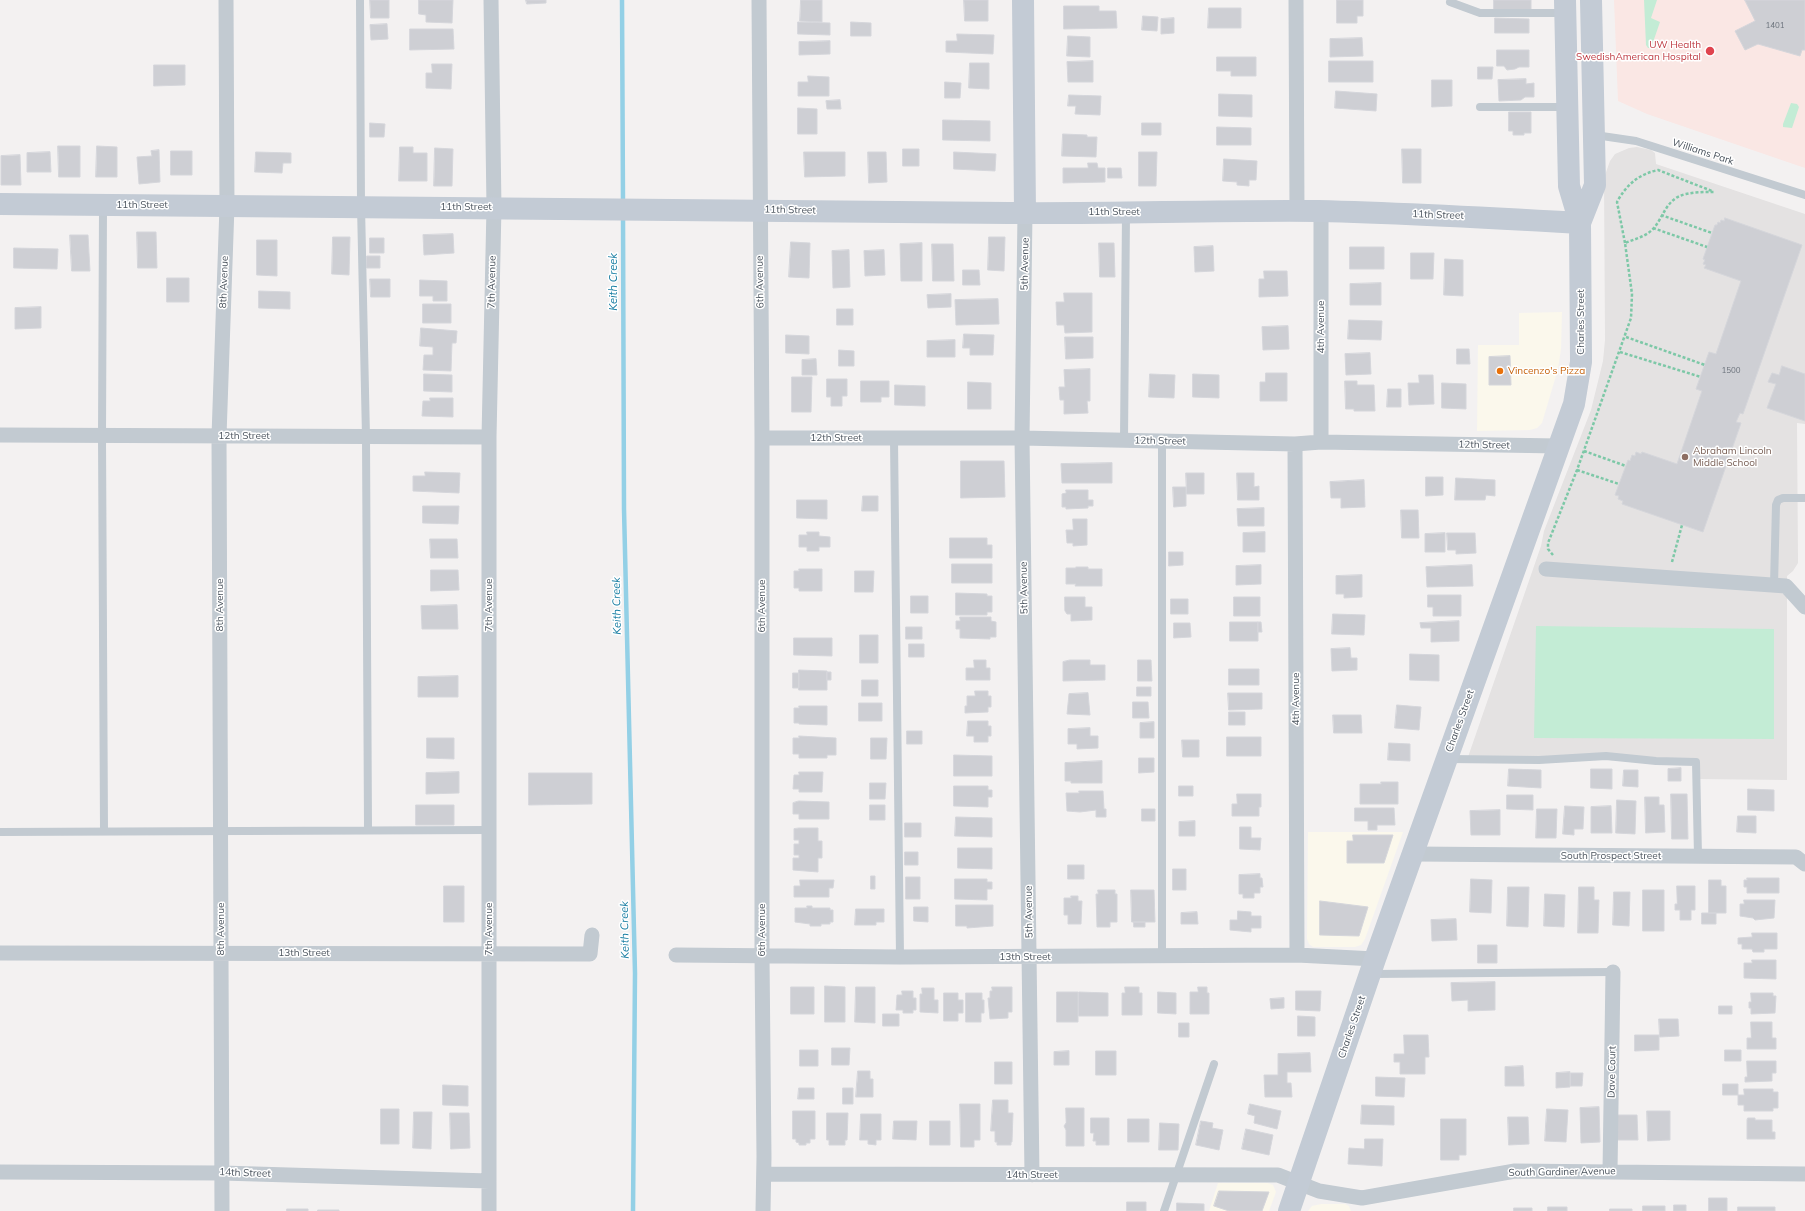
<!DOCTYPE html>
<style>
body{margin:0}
canvas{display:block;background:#f3f1f1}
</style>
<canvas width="1805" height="1211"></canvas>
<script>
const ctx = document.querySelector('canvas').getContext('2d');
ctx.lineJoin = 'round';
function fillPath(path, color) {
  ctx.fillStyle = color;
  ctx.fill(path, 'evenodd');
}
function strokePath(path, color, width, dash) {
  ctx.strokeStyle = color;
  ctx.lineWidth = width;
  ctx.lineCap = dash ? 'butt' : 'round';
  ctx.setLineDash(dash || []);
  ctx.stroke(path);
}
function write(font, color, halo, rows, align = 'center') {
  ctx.font = font + ' Mulish,sans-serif';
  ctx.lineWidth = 3;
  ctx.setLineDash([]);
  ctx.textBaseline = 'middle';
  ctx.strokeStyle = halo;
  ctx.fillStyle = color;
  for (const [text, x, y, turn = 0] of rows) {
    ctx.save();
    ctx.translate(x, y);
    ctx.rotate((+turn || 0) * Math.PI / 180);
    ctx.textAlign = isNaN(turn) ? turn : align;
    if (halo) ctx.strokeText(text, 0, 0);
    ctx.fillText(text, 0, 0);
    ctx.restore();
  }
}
const commercial = new Path2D(`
 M1562,312l-1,37 -3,20 -16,54 -5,5 -7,2 -53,1 1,-86h41v-32z
 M1308,832h95l-38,107 -4,6 -6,2h-42l-4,-3 -2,-5z
 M1218,1183h50l5,2 3,7 -7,19h-60z
 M1321,1204h24l4,2 2,5h-43l4,-5z`);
const education = new Path2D(`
 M1637,147l14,3 4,3 1,11 149,50v210l-8,-1 1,140 -5,8 -6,5v204l-90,-1 -1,-17 -228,-5 73,-211 3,-15 47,-121 12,-49 2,-21 -1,-162 6,-17 5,-7 14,-6z`);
const medical = new Path2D(`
 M1614,0h191v168l-158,-54 -29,-13z`);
const green = new Path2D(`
 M1644,0h13l-6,18 9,4 -9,26h-3l-2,-3z
 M1791,103l6,1 2,3 -7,21 -9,-1v-3z
 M1536,626l238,3v110l-240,-1z`);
const stream = new Path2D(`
 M622,0l1,203
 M623,215l1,294 11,464 -2,238`);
const building = new Path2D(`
 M370,0h19v18h-18z
 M419,0h34l-1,23 -26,-1v-7l-7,-1z
 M526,0h20v3l-19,1z
 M801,0h21v22l-22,-1z
 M964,0h24v21h-23z
 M1337,0h26v16h-6v7h-20z
 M1494,0h37v10h-37z
 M1745,0h60v50h-3l-2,6 -42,-12 -13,6 -10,-19 20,-10z
 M1064,6h35v5h17l1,17 -53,1z
 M1209,8h32v20h-33z
 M1143,16l15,1 -1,14 -15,-1z
 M1174,18v15l-13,1v-15z
 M1495,18l34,1v14h-34z
 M798,22l32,1v12l-32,-1z
 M851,22l20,1v13h-20z
 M387,24l1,15 -17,1 -1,-15z
 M410,29h43l1,20 -44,1z
 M957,34l37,1 -1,19 -47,-2v-11h11z
 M1068,36l22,1v20l-23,-1z
 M1362,38l1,18 -33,1v-18z
 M830,41v13l-31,1v-13z
 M1497,50h32v17h-10l-4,2 -8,1 -3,-4h-7z
 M1217,57h39v19h-25v-5h-14z
 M1093,61v21h-25l-1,-20z
 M1329,61h44v21h-44z
 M970,63h19v26l-20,-1z
 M432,64h20l-1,25 -25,-1v-15h6z
 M154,65h31v20l-31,1z
 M1478,67h15l-1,12h-14z
 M808,76l21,1v19h-31v-14h10z
 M1526,79v5l8,-1v14h-9l-4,3 -22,1 -1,-21z
 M1432,80h20v26l-20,1z
 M945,82l16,1 -1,15h-15z
 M1336,91l41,3 -1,17 -41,-3z
 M1219,94l33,1v22l-33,-1z
 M1069,95l32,1 -1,19 -25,-1 1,-8h-8z
 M840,100l1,9h-14l-1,-8z
 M798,108l19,1v25h-19z
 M1509,112h22v21h-7v2h-11v-4h-4z
 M943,120l47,1v20l-47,-1z
 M370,123l15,1 -1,13h-14z
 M1142,123h19v12h-19z
 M1217,127l34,1v17h-34z
 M1063,134l24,1v2h10l-1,20 -34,-1z
 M58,146h22v31h-21z
 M97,146l20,1v30h-21z
 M400,147h13v6h14v28h-28z
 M435,148l18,1 -1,37h-18z
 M903,149h16v17h-16z
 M1402,149h19v34h-18z
 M159,150l1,32 -21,2 -2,-27 15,-1 -1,-5z
 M171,151h21v24h-21z
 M50,152l1,20h-24v-19z
 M256,152l35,1v10h-8l-1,10 -27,-1z
 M804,152h41v24l-40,1z
 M868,152h18l1,30 -18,1z
 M954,152l42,2 -1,17 -41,-2z
 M1139,152h18l-1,34h-17z
 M20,155l1,30h-20v-29z
 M1224,159l33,2 -1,19h-7v6l-12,-1v-3l-14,-1z
 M1088,163h9l1,5h7v14l-42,1v-15h25z
 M1108,168h13l1,10h-14z
 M1725,218l77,27 -59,169 -3,-1 -4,9 5,1 -38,109 -81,-28 1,-3 -5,-2 1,-3 -4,-1 13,-35 2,1 2,-6 3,1 1,-4 5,2 1,-2 35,12 25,-73 -6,-2 13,-37 7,2 25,-73 -37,-13 2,-3 -3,-1 2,-4 -2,-1 12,-34h2l1,-3 2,1 1,-3 3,1z
 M137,232h19l1,36h-19z
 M453,234l1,19 -30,2 -1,-20z
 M70,235h18l2,36h-18z
 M333,237h17l-1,38 -17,-1z
 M989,237h16l-1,34 -16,-1z
 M370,238h14v15h-14z
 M257,240h20v36l-20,-1z
 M791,242l19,1 -1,35 -20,-1z
 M922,243v38h-21l-1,-37z
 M1099,243h15l1,34h-15z
 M932,244h21l1,37h-21z
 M1213,246l1,25 -19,1 -1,-25z
 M1350,247h34v22h-34z
 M14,248l44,1 -1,20 -43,-1z
 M849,250l1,37 -17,1 -1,-37z
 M884,250l1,25 -20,1 -1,-25z
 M1411,253h23l-1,26h-22z
 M367,256h13v12h-13z
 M1445,259l18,1v36l-19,-1z
 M963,270h16l1,15h-17z
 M1264,271h23l1,25 -29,1v-18h5z
 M167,278h22v24h-22z
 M370,279h20v18h-19z
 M420,280l27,1v20h-14v-5h-13z
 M1381,283v22h-31v-21z
 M259,291l31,1v17l-31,-1z
 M1064,293h28v39l-27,1 -1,-8h-7l-1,-23h8z
 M951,294v13l-23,1 -1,-13z
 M998,299l1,25 -43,1 -1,-25z
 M423,304h28v19h-28z
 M41,307v21l-26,1v-21z
 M837,309h16v16h-16z
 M1349,320l33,1 -1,19 -33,-1z
 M1288,326l1,23 -26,1 -1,-23z
 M421,328l36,3 -1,12h-4l-1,28 -28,-1 1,-15h9v-8l-13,-1z
 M964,334l30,1 -1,20h-23v-7h-7z
 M786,335l23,1v18l-23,-1z
 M1065,337h28v21l-27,1z
 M955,340v17h-28v-16z
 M1457,349h12l1,15h-13z
 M839,350l15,1v15h-15z
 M1370,353l1,21 -25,1 -1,-21z
 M1510,356l1,29h-22v-28z
 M816,359l1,16h-15v-15z
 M1782,366l23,8v47l-38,-13 9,-24 -8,-2 4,-9 7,2z
 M1090,369v32h-3l1,12 -24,1v-14h-4l-1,-13h6l-1,-17z
 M1266,373h21v28h-27v-19h5z
 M424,374l28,1v17l-28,-1z
 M1150,374l25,1 -1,23 -25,-1z
 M1193,374l26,1v23l-26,-1z
 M1419,375h14l1,29 -25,1 -1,-22h11z
 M792,377h20l-1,35h-19z
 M827,379h20v17h-5v10h-11v-9h-4z
 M861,381h28v16h-8v5h-20z
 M1345,381h12v4h17l1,26h-21v-2h-8z
 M968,382l23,1v26h-23z
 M1442,383l24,1v25l-24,-1z
 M895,385l30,1v20l-30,-1z
 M1388,389h13v18h-14z
 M430,398h23v19l-31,-1 1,-15h7z
 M961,461h43l1,36 -44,1z
 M1112,463v20h-50l-1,-19z
 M425,472l35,1 -1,20 -46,-2v-15h12z
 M1186,473h18v21h-17z
 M1237,473h17v14l5,-1v14h-21z
 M1426,477h17v18l-17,1z
 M1456,478l39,2v16l-9,-1 -1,5h-30z
 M1364,480l1,27 -24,1v-10h-10l-1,-16z
 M1173,487h13v19l-12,1z
 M1066,490h22v10h5v6h-5v2l-22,1v-2h-4v-13l4,-1z
 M863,496h15v15h-16z
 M797,500h30v19l-30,-1z
 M423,506h36l-1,18 -35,-1z
 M1264,508v18h-26l-1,-17z
 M1401,510h17l1,28h-17z
 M1073,519h14v26l-14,1v-3h-6l-1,-13h7z
 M807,532h12v4l11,1v10h-11v4h-12v-4h-8v-12h8z
 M1265,532v20h-22v-19z
 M1445,533v19h-20v-18z
 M1447,533h28l1,20 -20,1v-4h-8z
 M950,538h37v7h5v13h-42z
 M430,539h27l1,19h-27z
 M1169,552h14v13l-14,1z
 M952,564h40v19h-40z
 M1261,565v19l-25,1v-19z
 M1472,565l1,21 -46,1 -1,-20z
 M1076,567h12v2h14v17h-27l1,-2h-10v-16h10z
 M799,569h23v22h-23v-3h-5v-17h5z
 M431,570h27l1,20 -28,1z
 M855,571h19l-1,21h-18z
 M1362,575v22l-18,1v-4h-8v-18z
 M956,593l31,1v2h5v16h-5v3h-31z
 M1428,595h33v21h-28v-9h-5z
 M911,596h17v17h-17z
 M1065,597h20v10h7v13l-21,1v-7h-4l-2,-3z
 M1234,597h26v19h-26z
 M1171,599h17v15h-17z
 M457,605l1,24h-36l-1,-23z
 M1333,614l32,1 -1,20 -32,-1z
 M960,617h31v4l5,1v15h-6v2l-30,-1v-9h-4v-8h4z
 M1459,621v20l-28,1v-14h-10l-1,-5z
 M1230,622h28v19h-28z
 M1258,622h3l1,10h-4z
 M1174,623h16l1,14 -17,1z
 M906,627h16v12h-16z
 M860,635h18v28h-18z
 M794,638h38v18l-38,-1z
 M909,644h15v13h-15z
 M1350,648l1,10h6v12l-25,1 -1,-22z
 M1410,654l29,1v26l-29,-1z
 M974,660h12v8h4v12h-24v-12h8z
 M1070,660h20v5h15v15l-42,1v-19z
 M1138,660h13l1,21h-14z
 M1229,669h30v16h-30z
 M799,670l28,1v19h-28z
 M827,672h4v8h-4z
 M793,673h6v15h-6z
 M458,676v21h-40v-20z
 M862,680h16v16h-16z
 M1137,687h14v9h-14z
 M975,691h13v5h3v11h-3v5l-23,1v-7h2v-10h8z
 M1088,693l2,22 -23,-1 2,-20z
 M1228,693h34v16l-33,1z
 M1133,702h15l1,16h-16z
 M859,703h23v18h-23z
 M1397,705l24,2 -2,23 -24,-2z
 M799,706h28v19l-28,-1v-1h-5v-15h5z
 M1229,712h16v13h-16z
 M1333,715h28l1,18h-28z
 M968,721h20v5h3v10h-3v6h-14v-6h-7z
 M1154,722v16h-14v-15z
 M1090,728v8h8v12l-21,1v-5h-9v-15z
 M907,731h15v13h-15z
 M799,736l37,2v17h-9v3h-28v-4h-6v-16h6z
 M1227,737h34v19h-34z
 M427,738h27v21l-27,-1z
 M871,738h16l-1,21h-15z
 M1182,740h17v17h-16z
 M1389,743l21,1v17l-22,-1z
 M954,755l38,1v20h-38z
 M1139,758h15v14l-15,1z
 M1102,761v22h-31v-2h-6v-18z
 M1681,768v13h-13v-12z
 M1509,769l32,1v18l-33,-2z
 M1591,769h21v20l-21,-1z
 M1624,770h14v17l-15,-1z
 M459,772v21l-33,1v-21z
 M799,772h24l-1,20h-23v-3h-6l1,-14h5z
 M529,773h63v31l-63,1z
 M1381,782h17v22h-38v-20h21z
 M870,783h16l-1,16h-15z
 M954,786h34v4h4v7h-4v10l-34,-1z
 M1179,786h14v10h-14z
 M1748,789l26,1v21l-26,-1z
 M1079,791h24l1,18h2v8h-10v-7l-16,2 -13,-1 -1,-18h13z
 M1237,794h24v13h-2v9h-27v-12h5z
 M1671,794h16l1,45h-16z
 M1507,795h26v15l-26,-1z
 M1645,797h14v8h5l1,27 -19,1z
 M1617,800l19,1 -1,33 -19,-1z
 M799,801l30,1v17h-30v-5h-6v-11z
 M416,805h38v20h-38z
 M870,805h15v15h-15z
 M1565,806l19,1 -1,22h-9v6l-11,-1z
 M1611,806l1,27h-21v-26z
 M1355,808h39l1,17h-18v5h-9v-9h-13z
 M1142,809h13v12h-13z
 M1537,809h20l-1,29h-20z
 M1500,810v25h-29l-1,-24z
 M1738,816h18v17l-19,-1z
 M956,817l36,1v19l-37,-1z
 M1195,821v15h-16v-14z
 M905,823h16v14h-16z
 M1240,827h11v11h10l-1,12 -20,-1z
 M799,828h19v13h4v17h-4v14l-25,-2v-12h6v-3h-5v-11h5v-4h-5v-11z
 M1353,835h40l-9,28h-37v-22h6z
 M958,848h34v21l-34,-1z
 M905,852h13v13h-13z
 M1068,865h16v14h-16z
 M1173,869h13v21h-13z
 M1260,874v4h2l1,9h-3v6h-6v5h-11v-4h-4v-19z
 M871,876h4v13h-4z
 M906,877h14v22h-14z
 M1747,878h32v15h-32v-6h-3v-7h3z
 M955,879h32v3h5v7h-5v11l-32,-1z
 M1471,879l21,1 -1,33 -21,-1z
 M800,880h34l-1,8h-4v9h-35v-11h6z
 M1709,880h12v6h5v27h-17z
 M444,886h20v36h-20z
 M1677,886h18v24h-4v10h-11v-10h-5v-6h2z
 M1508,887h21l-1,40 -21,-1z
 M1579,887h15v13h5l-1,33h-20z
 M1098,890h17v4h2v28h-7v5h-13l-1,-33h2z
 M1131,890h23l1,32h-23z
 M1643,890h21v41h-21z
 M1614,892h16l-1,34 -16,-1z
 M1545,894l20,1 -1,32 -20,-1z
 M1071,896h7v5h4l-1,23h-13v-9h-4v-17h7z
 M1744,900h31l-1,18 -19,2 -2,-2 -13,-2v-12h4z
 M1320,901l48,6 -9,29 -39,-1z
 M956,905h37v21l-26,2v-2h-11z
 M807,906h5v2h18v2h3v12h-3v2h-9v2h-11v-2l-15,-2v-14h12z
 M914,907h14v15l-14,-1z
 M856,909h28v13h-8v3h-21z
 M1238,911l13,1v4h10v12h-10v4l-21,-2v-10h7z
 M1197,912l1,12h-17v-11z
 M1702,913h14v11h-14z
 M1456,919l1,21 -25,1 -1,-21z
 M1134,922h11v5h-11z
 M1752,933h25v16h-13v3h-11l-1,-3h-10v-5h-4v-6l14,-1z
 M1478,945h19v18h-19z
 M1752,960h24v19l-32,-1v-15h8z
 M1495,982v28l-27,1v-11l-16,1 -1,-18z
 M825,986l20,1v35h-20z
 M791,987h23v27h-23z
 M856,987h19v36l-20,-1z
 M992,987h20v25h-4v6l-18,1 -2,-21h2v-7h2z
 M1125,987h14v6h3v22h-20v-22h3z
 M1198,987h9v6h2v21h-19v-22h8z
 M922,988h12v12h4v13l-18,-1v-18h2z
 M902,991h11v7h3v12h-3v3h-10v-3h-7l1,-15h5z
 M1296,991h25l-1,20 -24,-1z
 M1057,992h21v30h-21z
 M1079,992l29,1v23h-29z
 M1158,992l18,1v21l-18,-1z
 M944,993h14v7h5v13h-5v8h-14z
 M966,993h16v7h2v13h-3v9h-15z
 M1751,993h22v3h3l-1,17 -24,1v-6h-2v-6h2z
 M1284,998v10l-13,1 -1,-10z
 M1719,1006h13v8h-13z
 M883,1014h16v12h-16z
 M1298,1016l17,1v19h-17z
 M1659,1019h19l1,17 -19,1z
 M1751,1022h21v16h4v11h-29v-11h4z
 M1179,1023h10v14h-10z
 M1404,1035h24l1,22h-4v17h-25v-12h-6v-8h10z
 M1635,1035h24v15l-24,1z
 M832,1048h18l-1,17h-17z
 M800,1050h18v16h-18z
 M1725,1050h16v11h-16z
 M1069,1051v14h-15v-13z
 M1096,1051h20v24h-20z
 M1310,1053l1,19h-24v11h4l1,14h-27l-1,-22h14v-21z
 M1747,1061h29v12h-4v8l-27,1v-5h2z
 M995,1062h17v22h-17z
 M1523,1066l1,20h-19v-19z
 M858,1071h12v8h3v18h-17z
 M1570,1072v15l-14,1v-15z
 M1571,1073h12l-1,13h-11z
 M1376,1077l29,1 -1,19 -28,-1z
 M1723,1084h15v11h-15z
 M443,1085l25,1v20l-25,-1z
 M799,1088h15v11h-16z
 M843,1088h10v16h-10z
 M1744,1089h29v3h5v16h-5v3h-29v-6h-6v-10h6z
 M993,1100h15v13h5l-1,29h-1v3h-14v-3h-2v-11h-4z
 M960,1104h20v36h-6v7h-13z
 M1250,1104l31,7 -4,18 -23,-6 1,-7 -7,-2z
 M1362,1105l32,1v19l-33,-1z
 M1599,1107l1,35 -19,1 -1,-35z
 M1066,1108h18v38h-18v-16l-2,-4 2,-3z
 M381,1109h18v35h-18z
 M1547,1109l21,1 -2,32 -21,-1z
 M793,1111h22v28h-5v4h-4v2h-7v-2l-3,-1v-3h-3z
 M1647,1111h23v29l-22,1z
 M414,1112h18l-1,37 -18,-1z
 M450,1113h19l1,35 -19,1z
 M827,1113h21l-1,27h-2v5h-16v-5h-2z
 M861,1114h20v26h-5v5l-8,-1v-4h-8z
 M1617,1115h20l1,25h-21z
 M1508,1117h20l1,27 -20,1z
 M1091,1118h18v27h-13v-4h-3l1,-8h-3z
 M1748,1118h7v2h17v12h3v7h-28v-19z
 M1128,1119h21v23h-21z
 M1441,1119h25v36h-7v5h-18z
 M894,1121h23l-1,19 -23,-1z
 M930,1121h20v24h-20z
 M1201,1121l12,2 -1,5 11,2 -4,20 -23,-5z
 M1160,1123l19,1 -1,26h-19z
 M1246,1129l27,6 -4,20 -27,-6z
 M1365,1139h18l-1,27 -34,-2 1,-16 15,1z
 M1219,1191l50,1 -7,19h-33l-15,-5z
 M1709,1198h18v13h-18z
 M1127,1202h19v9h-19z
 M1177,1203l27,1v7h-27z
 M1674,1205h12v6h-12z
 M1643,1206h22v5h-22z
 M1548,1207h19v4h-19z
 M1738,1207h37v4h-37z
 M1514,1208h18v3h-18z
 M287,1209h21v2h-21z
 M1610,1209h22v2h-22z
 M318,1210h21v1h-21z`);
const path = new Path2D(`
 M1661,215l51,18
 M1653,228l54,19
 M1625,243l-8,-41c9,-17 22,-28 41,-32l54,21
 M1626,337l79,28
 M1620,352l81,25
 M1584,451l42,15
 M1577,470l42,14
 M1553,555l-5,-6v-6l29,-73 54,-152 1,-24 -7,-51c10,-4 20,-6 28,-14 11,-12 13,-31 33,-35 9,-2 19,-2 28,-2
 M1672,562l10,-37`);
const lane = new Path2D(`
 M360,0l1,206 5,231 2,393
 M1450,2l30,11h84
 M1480,107h86
 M1595,135l41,6 169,54
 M103,206l-1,230 2,395
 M894,439l6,518
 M1124,440l2,-227
 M1162,441v515
 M1774,585l2,-80 2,-5 5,-2h22
 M1448,759l91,1 67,-4 50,5 40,1 2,94
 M0,832l489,-2
 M1371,974l242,-2
 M1164,1211l50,-147`);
const street = new Path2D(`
 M759,0l3,438v518l2,201 -1,54
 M1296,0l1,211
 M1321,211v231
 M1025,213l-3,225 10,737
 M0,435l489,2
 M762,438h260l273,6 26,-2 237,4
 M1295,444l2,511
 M1546,569l240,17 19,21
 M1414,854l382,3 9,7
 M0,953l590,1 2,-19
 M676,955l224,2 397,-2 78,4
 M1610,1171l3,-199
 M0,1172l222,1 267,8
 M764,1174l514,1 41,16 43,7 153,-27 290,3
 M222,1211l-3,-775 8,-230 -1,-206
 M489,1211v-774l5,-230 -3,-207`);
const secondary = new Path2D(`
 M1023,0l2,213
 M0,204c336,2 672,5 1009,9 103,1 206,-3 309,-2 88,2 175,7 262,12
 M1580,223l15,-38 -4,-185
 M1289,1211l86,-252 199,-555 7,-42 -1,-139 -11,-37 -4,-186`);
const markers = [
 [1710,51,5,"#e0444e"],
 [1500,371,4,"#e8710a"],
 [1685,457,4,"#8d6e63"]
];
const numberNames = [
 ["1401",1775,26],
 ["1500",1731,371]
];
const healthNames = [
 ["UW Health",1701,45],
 ["SwedishAmerican Hospital",1701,57]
];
const streetNames = [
 ["Williams Park",1703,152,18],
 ["11th Street",142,205],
 ["11th Street",466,207],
 ["11th Street",790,210,1],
 ["11th Street",1114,212],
 ["11th Street",1438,215,2],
 ["5th Avenue",1025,264,-89],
 ["8th Avenue",224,282,-88],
 ["7th Avenue",492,282,-89],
 ["6th Avenue",760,282,-91],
 ["Charles Street",1581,322,-90],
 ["4th Avenue",1321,327,-90],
 ["12th Street",244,436],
 ["12th Street",836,438],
 ["12th Street",1160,441,1],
 ["12th Street",1484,445,1],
 ["5th Avenue",1024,588,-91],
 ["8th Avenue",220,605,-90],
 ["7th Avenue",489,605,-90],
 ["6th Avenue",762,606,-90],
 ["4th Avenue",1296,699,-90],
 ["Charles Street",1460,721,-70],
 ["South Prospect Street",1611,856],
 ["5th Avenue",1029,912,-91],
 ["8th Avenue",221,929,-90],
 ["7th Avenue",489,929,-90],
 ["6th Avenue",762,930,-90],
 ["13th Street",304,953],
 ["13th Street",1025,957],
 ["Charles Street",1352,1027,-71],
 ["Dave Court",1612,1072,-89],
 ["South Gardiner Avenue",1562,1172,-1],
 ["14th Street",245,1173,2],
 ["14th Street",1032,1175]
];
const foodNames = [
 ["Vincenzo's Pizza",1508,371]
];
const educationNames = [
 ["Abraham Lincoln",1693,451],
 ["Middle School",1693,463]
];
const waterNames = [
 ["Keith Creek",614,282,-90],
 ["Keith Creek",617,606,-91],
 ["Keith Creek",625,930,-91]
];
fillPath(commercial, '#fbf8ec');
fillPath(education, '#e4e2e2');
fillPath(medical, '#fae7e4');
fillPath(green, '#c3ecd5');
strokePath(stream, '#93d0e6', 4.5);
fillPath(building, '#cecfd4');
strokePath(building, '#d5d6db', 1);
strokePath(path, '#7dc8a7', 2.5, [3, 2]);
strokePath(lane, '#c2cad1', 8);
strokePath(street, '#c2cad1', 15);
strokePath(secondary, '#c3cbd5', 22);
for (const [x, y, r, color] of markers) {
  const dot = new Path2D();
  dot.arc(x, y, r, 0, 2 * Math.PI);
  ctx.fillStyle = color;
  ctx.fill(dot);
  strokePath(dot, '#fff', 1.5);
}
write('8px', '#6b727b', null, numberNames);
write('10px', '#be3a42', '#fff', healthNames, 'right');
write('10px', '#4a535d', '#fff', streetNames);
write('10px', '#c56008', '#fff', foodNames, 'left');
write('10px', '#785e54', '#fff', educationNames, 'left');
write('italic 11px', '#177da2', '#fff', waterNames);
</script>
